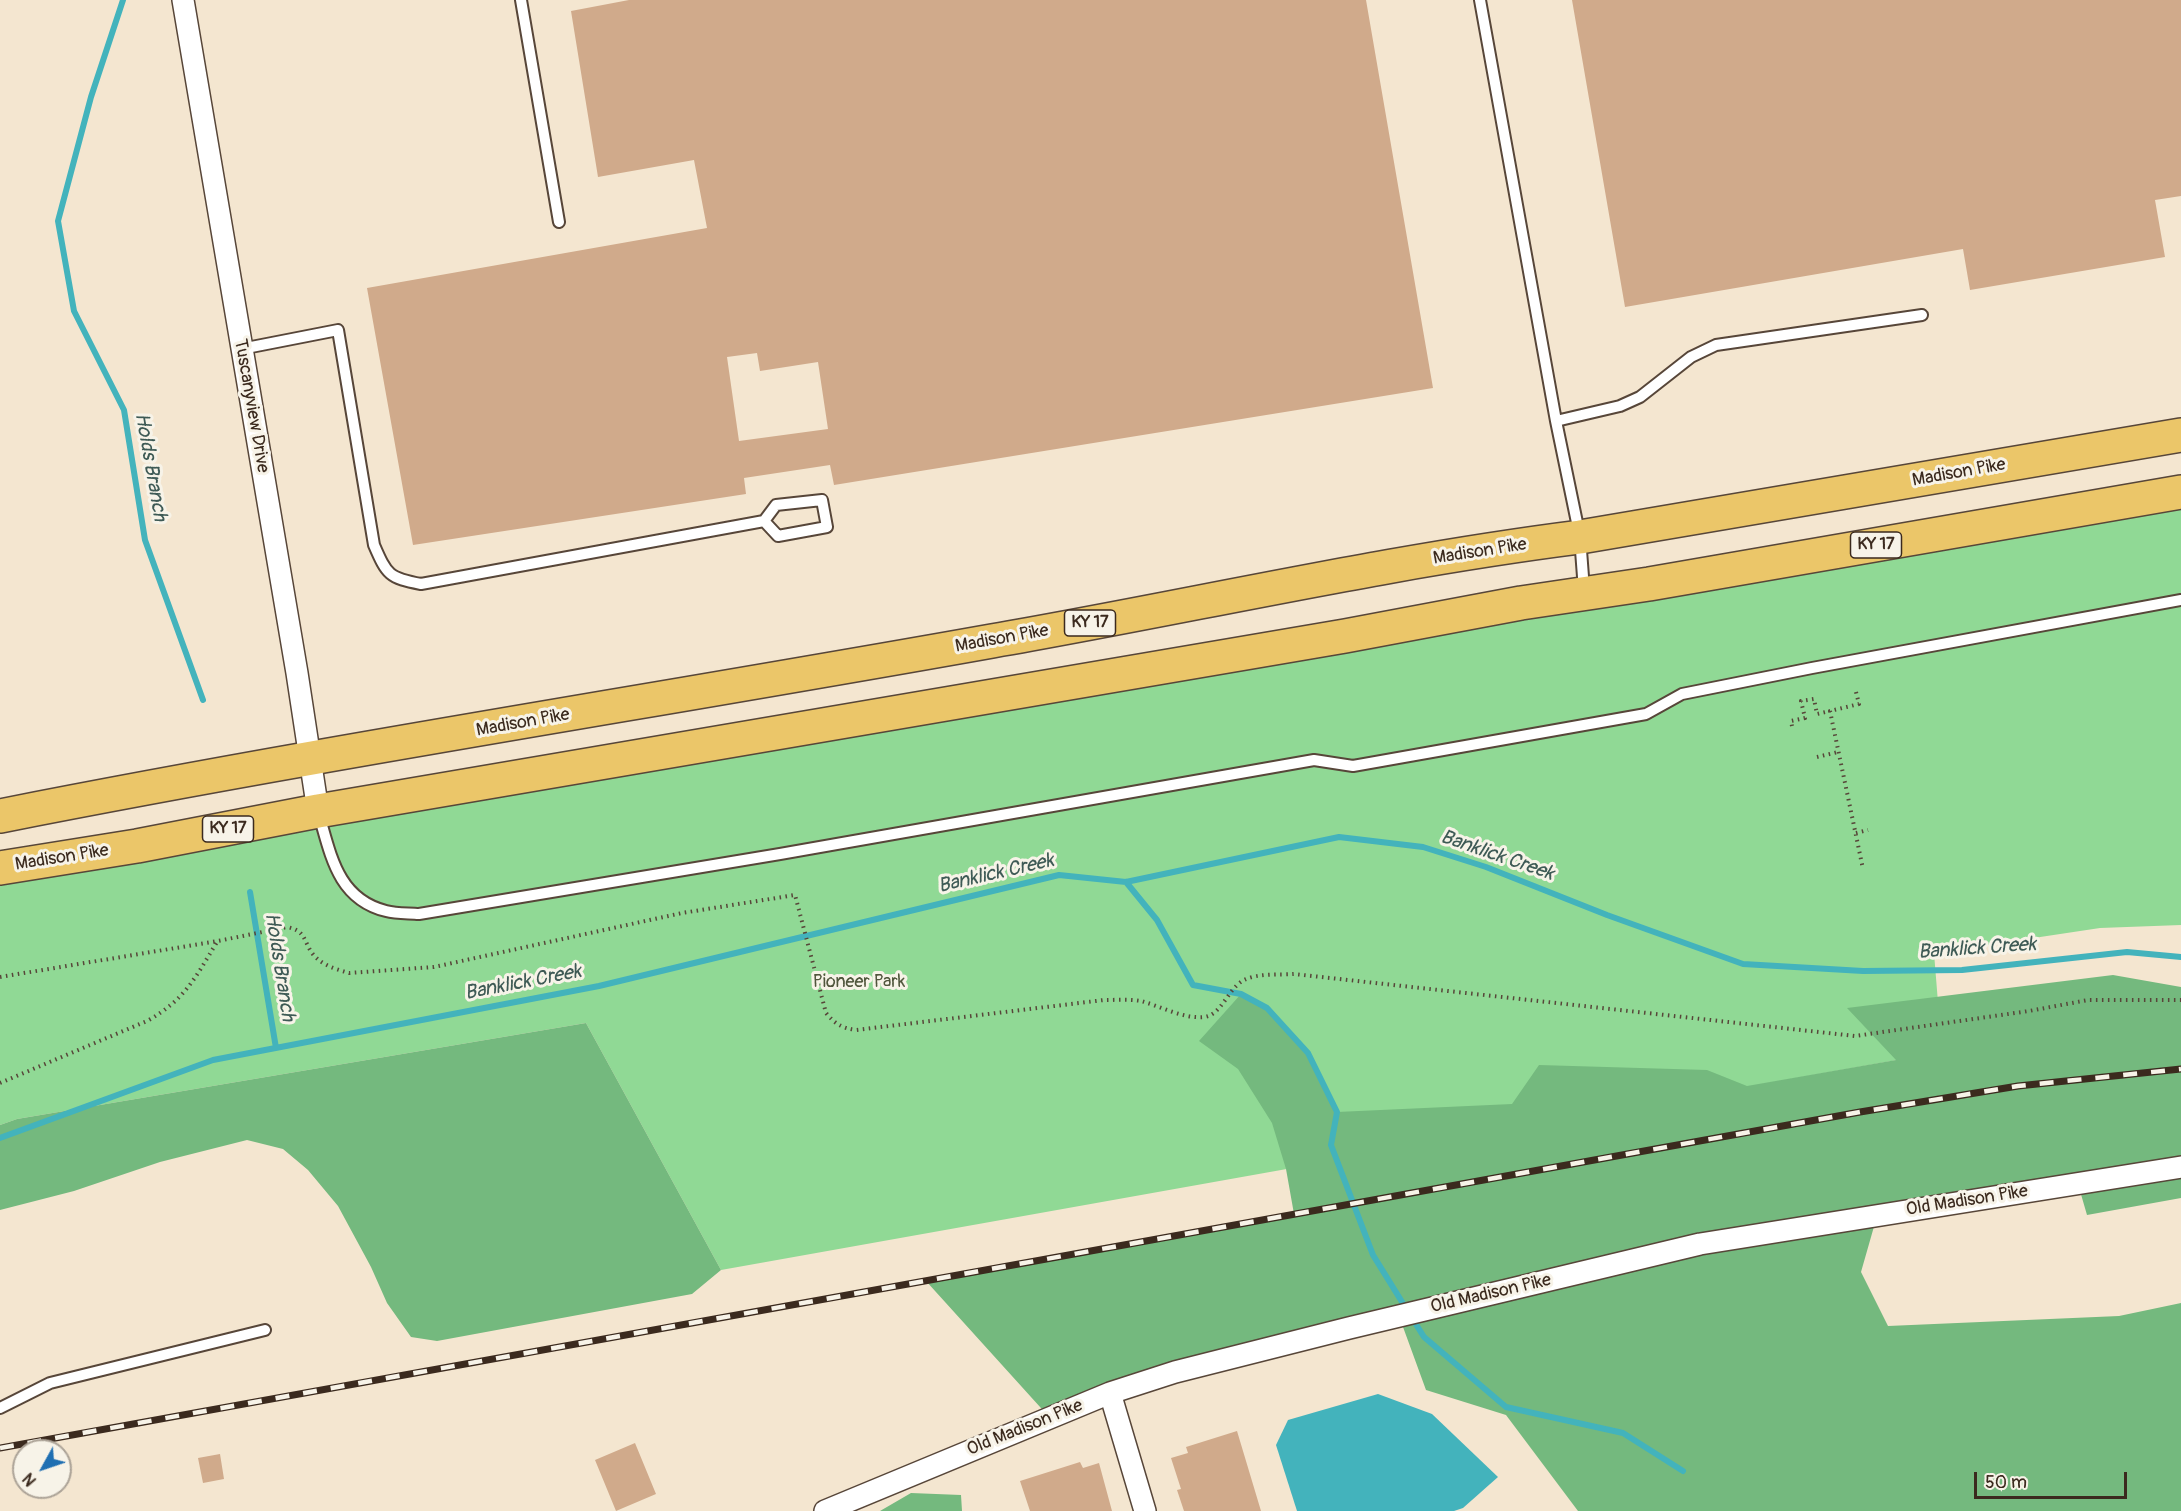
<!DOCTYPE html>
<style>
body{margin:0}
#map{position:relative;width:2181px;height:1511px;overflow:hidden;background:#f4e6d0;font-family:Pangolin,sans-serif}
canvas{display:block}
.north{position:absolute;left:12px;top:1439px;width:60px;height:60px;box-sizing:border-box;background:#f7f3e8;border:2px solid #aca397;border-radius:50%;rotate:230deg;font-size:16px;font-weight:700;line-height:24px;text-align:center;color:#3b2a1e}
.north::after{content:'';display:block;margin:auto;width:21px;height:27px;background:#1f6fb2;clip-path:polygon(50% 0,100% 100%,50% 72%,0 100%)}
.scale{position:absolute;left:1974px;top:1472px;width:153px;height:27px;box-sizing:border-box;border:3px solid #3b2a1e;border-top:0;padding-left:8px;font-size:18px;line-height:21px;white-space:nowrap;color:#3b2a1e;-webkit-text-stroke:4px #f7f3e8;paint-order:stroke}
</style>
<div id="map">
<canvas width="2181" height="1511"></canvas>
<div class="north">N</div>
<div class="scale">50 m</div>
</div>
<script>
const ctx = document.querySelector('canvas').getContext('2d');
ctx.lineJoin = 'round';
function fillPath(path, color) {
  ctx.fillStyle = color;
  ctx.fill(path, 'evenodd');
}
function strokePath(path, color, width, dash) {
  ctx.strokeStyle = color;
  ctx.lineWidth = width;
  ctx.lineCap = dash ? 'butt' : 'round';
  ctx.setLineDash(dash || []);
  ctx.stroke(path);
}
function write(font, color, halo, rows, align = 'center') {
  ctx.font = font + ' Pangolin,sans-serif';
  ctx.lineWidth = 6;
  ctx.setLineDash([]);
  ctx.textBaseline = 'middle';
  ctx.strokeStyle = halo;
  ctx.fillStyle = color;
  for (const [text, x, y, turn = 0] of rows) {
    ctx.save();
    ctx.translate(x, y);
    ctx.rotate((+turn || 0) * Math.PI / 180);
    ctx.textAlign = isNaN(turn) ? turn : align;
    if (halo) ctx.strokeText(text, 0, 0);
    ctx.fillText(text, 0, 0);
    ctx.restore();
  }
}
const green = new Path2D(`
 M2181,492v433l-81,3 -166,25 8,99 -1221,218 -135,-247 -569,96 -17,6v-257z`);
const forest = new Path2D(`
 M2113,975l68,12v211l-94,17 -9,-31 -201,32 -16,56 27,54 231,-10 62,-13v208h-603l-72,-96 -80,-25 -27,-74 -349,102 -124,-137 368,-67 -8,-45 -14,-46 -34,-54 -39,-28 42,-47 26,14 41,45 29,59 175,-8 27,-39 168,5 40,16 149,-26 -49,-52z
 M586,1023l135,247 -29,24 -255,47 -26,-4 -24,-34 -16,-36 -33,-61 -30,-36 -25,-21 -36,-9 -87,22 -86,29 -74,19v-85l17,-6z
 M911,1493l50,2 1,16h-82z`);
const water = new Path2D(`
 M1378,1394l54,20 66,63 -35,31 -9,3h-157l-21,-66 12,-25z`);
const stream = new Path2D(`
 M123,0l-32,97 -33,124 16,90 50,99 21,130 58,160
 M1126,882l31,38 36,65 48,9 26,14 41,45 29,59 -6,33 42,110 34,55
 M250,892l26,156
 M0,1138l213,-78 386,-74 460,-111 67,7 213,-45 84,10 63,20 121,48 136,49 120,7 99,-1 165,-18 54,5
 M1412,1318l12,19 82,70 117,26 60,38`);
const building = new Path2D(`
 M629,0h737l67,388 -599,97 -4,-20 -86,13 2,16 -333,51 -46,-257 340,-60 -13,-68 -96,17 -27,-166zM757,353l3,18 58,-9 10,67 -89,12 -12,-84z
 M1572,0h609v196l-26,4 10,57 -195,33 -7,-41 -338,58z
 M1237,1431l24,80h-77l-7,-21 4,-1 -10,-31 17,-5 -2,-6z
 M635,1443l21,51 -40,17 -21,-51z
 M220,1454l4,25 -21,4 -5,-25z
 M1080,1462l3,6 16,-5 13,48h-82l-10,-30z`);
const path = new Path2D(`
 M1856,692l3,12 -29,7 33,158
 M1792,726l-1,-5 14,-3 -4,-17 13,-2 3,15 13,-3
 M1817,757l21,-5
 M1856,833l12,-3
 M0,977l218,-36 69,-14c19,4 16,13 25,26 9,12 23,16 37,20l85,-6 248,-54 113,-18 31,118c9,11 16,15 30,17l248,-30c12,0 25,-1 37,1 19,5 42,18 63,16 18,-2 24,-29 40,-37 14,-7 35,-5 50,-6l561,62 174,-25 59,-11h93
 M0,1083l147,-62c38,-21 48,-43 70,-79`);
const lane = new Path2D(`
 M521,0l38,222
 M1480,0l76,421 24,116 4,53
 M241,349l97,-19 36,215c13,30 15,33 47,39l343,-63 14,15 49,-9 -5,-27 -46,5 -12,16
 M1556,421l64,-15 20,-9 51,-40 25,-12 206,-30
 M319,815c12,41 19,84 67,96 11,3 23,2 33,3l361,-60 534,-94 39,6 293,-52 36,-20 130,-26 369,-68
 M0,1408l50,-25 215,-53`);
const street = new Path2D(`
 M183,0l114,673 21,138
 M1110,1393l35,118
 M825,1511l285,-118 65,-21 174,-44 351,-84 481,-77`);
const primary = new Path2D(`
 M0,816c329,-65 662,-116 992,-175 196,-34 390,-79 588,-104l601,-102
 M0,868l137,-22 181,-35 1027,-175 176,-33 128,-19 532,-92`);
const rail = new Path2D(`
 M0,1448l1860,-336 158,-26 163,-17`);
const shields = [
 [1876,545,51],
 [1090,623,51],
 [228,829,51]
];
const shieldNames = [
 ["KY 17",1876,545],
 ["KY 17",1090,623],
 ["KY 17",228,829]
];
const streetNames = [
 ["Tuscanyview Drive",251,406,80],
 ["Madison Pike",1959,473,-10],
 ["Madison Pike",1480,552,-9],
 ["Madison Pike",1002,639,-10],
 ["Madison Pike",523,723,-10],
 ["Madison Pike",62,858,-9],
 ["Old Madison Pike",1967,1201,-9],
 ["Old Madison Pike",1491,1294,-13],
 ["Old Madison Pike",1025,1428,-22]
];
const parkNames = [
 ["Pioneer Park",859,982]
];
const waterNames = [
 ["Holds Branch",150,467,80],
 ["Banklick Creek",1497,856,19],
 ["Banklick Creek",996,874,-13],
 ["Banklick Creek",1977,949,-4],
 ["Holds Branch",279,967,81],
 ["Banklick Creek",523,983,-11]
];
fillPath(green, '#90d995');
fillPath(forest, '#74b97e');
fillPath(water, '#43b3bc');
strokePath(stream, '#43b3bc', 6);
fillPath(building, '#d0aa8b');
strokePath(lane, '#574639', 14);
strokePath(street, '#574639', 24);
strokePath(primary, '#574639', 36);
strokePath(path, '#574639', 4, [1.5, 4.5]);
strokePath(lane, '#fff', 10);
strokePath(street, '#fff', 21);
strokePath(primary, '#ebc669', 33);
strokePath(rail, '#3b2a1e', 7);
strokePath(rail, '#f7f3e8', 4.5, [14]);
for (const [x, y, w] of shields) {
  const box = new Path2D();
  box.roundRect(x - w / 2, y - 13, w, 26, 4.5);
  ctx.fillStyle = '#f7f3e8';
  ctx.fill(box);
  strokePath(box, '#3b2a1e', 1.5);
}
write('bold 16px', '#3b2a1e', null, shieldNames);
write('18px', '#3b2a1e', '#f7f3e8', streetNames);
write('18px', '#50563c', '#f7f3e8', parkNames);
write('italic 20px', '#3e5a55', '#f7f3e8', waterNames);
</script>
